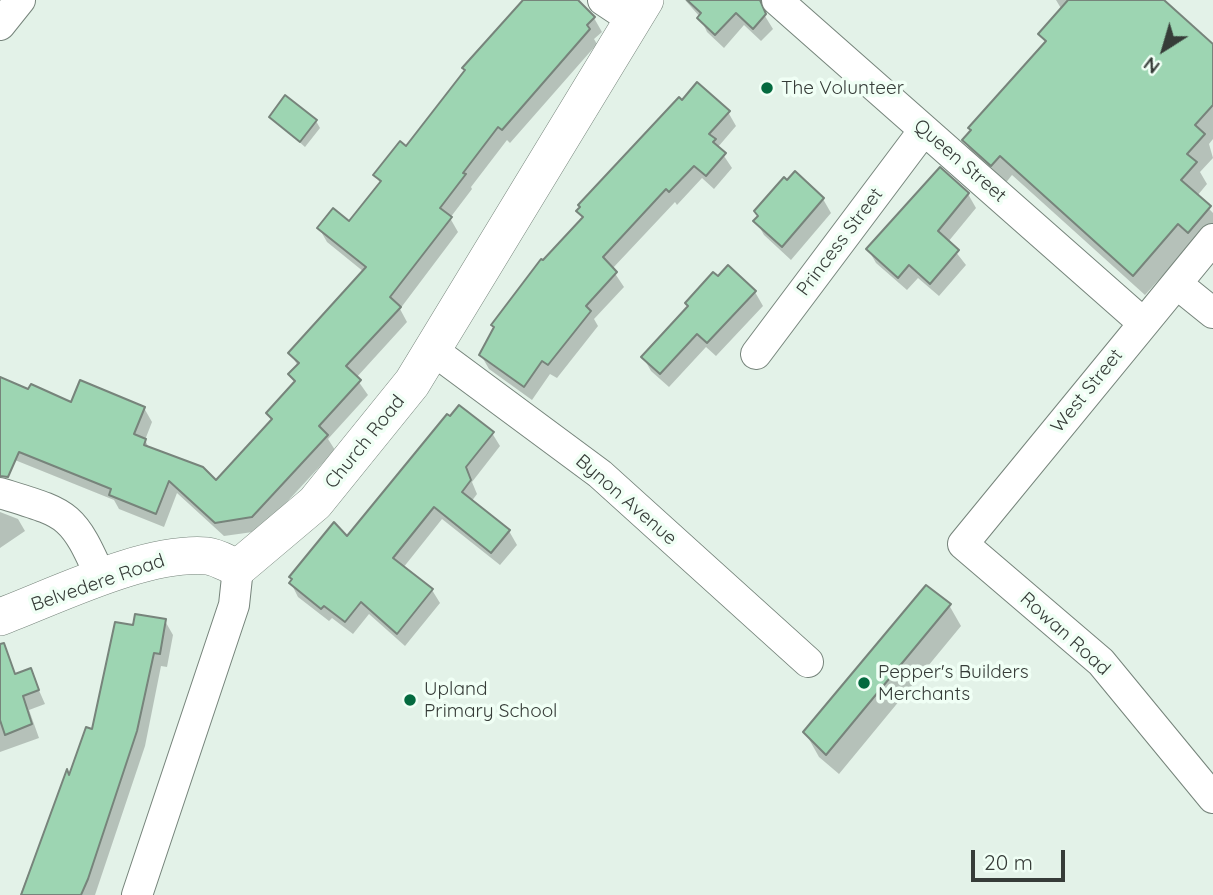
<!DOCTYPE html>
<style>
body{margin:0}
#map{position:relative;width:1213px;height:895px;overflow:hidden;background:#e3f2e8;font-family:Quicksand,sans-serif}
canvas{display:block}
.north{position:absolute;left:1129px;top:14px;width:70px;height:70px;-webkit-text-stroke:5px #f0fff5;paint-order:stroke;rotate:217deg;font-size:19px;font-weight:700;line-height:28px;text-align:center;color:#363c38}
.north::after{content:'';display:block;margin:auto;width:24px;height:32px;background:#363c38;clip-path:polygon(50% 0,100% 100%,50% 72%,0 100%)}
.scale{position:absolute;left:971px;top:850px;width:94px;height:32px;box-sizing:border-box;border:4px solid #363c38;border-top:0;padding-left:9px;font-size:21px;line-height:24px;white-space:nowrap;color:#363c38;-webkit-text-stroke:5px #f0fff5;paint-order:stroke}
</style>
<div id="map">
<canvas width="1213" height="895"></canvas>
<div class="north">N</div>
<div class="scale">20 m</div>
</div>
<script>
const ctx = document.querySelector('canvas').getContext('2d');
ctx.lineJoin = 'round';
function fillPath(path, color) {
  ctx.fillStyle = color;
  ctx.fill(path, 'evenodd');
}
function strokePath(path, color, width, dash) {
  ctx.strokeStyle = color;
  ctx.lineWidth = width;
  ctx.lineCap = dash ? 'butt' : 'round';
  ctx.setLineDash(dash || []);
  ctx.stroke(path);
}
function write(font, color, halo, rows, align = 'center') {
  ctx.font = font + ' Quicksand,sans-serif';
  ctx.lineWidth = 7;
  ctx.setLineDash([]);
  ctx.textBaseline = 'middle';
  ctx.strokeStyle = halo;
  ctx.fillStyle = color;
  for (const [text, x, y, turn = 0] of rows) {
    ctx.save();
    ctx.translate(x, y);
    ctx.rotate((+turn || 0) * Math.PI / 180);
    ctx.textAlign = isNaN(turn) ? turn : align;
    if (halo) ctx.strokeText(text, 0, 0);
    ctx.fillText(text, 0, 0);
    ctx.restore();
  }
}
const shadow = new Path2D(`
 M525,0h32l37,18 8,14 -8,7 3,5 -87,99 -3,-3 -36,47 1,2 -22,29 8,14 -58,77 7,13 -51,56 12,17 -40,44 7,11 -75,81 -36,5 -47,-43 -13,34 -45,-18 -5,-9 -114,-46v-75l72,25 72,4 8,14 -7,18 5,10 66,32 57,-61 -5,-8 27,-30 -5,-8 8,-9 -8,-13 74,-81 -37,-30 -8,-14 30,-5 32,-39 -6,-9 31,-27z
 M685,0h70l18,29 -12,12 -17,-16 -20,23 -17,-16 -7,-15z
 M1056,0h105l52,46v93l-4,5 4,14 -13,14 7,12 -10,12 16,17v25l-22,6 -46,51 -133,-120 -8,10 -28,-24 -12,-21 82,-96 -6,-10 22,-24z
 M728,112l8,14 -18,21 14,21 -18,21 -12,-11 -25,27 -2,-3 -63,67 12,18 -30,32 4,7 -41,52 -7,-4 -18,26 -43,-31 -8,-14 102,-136 -4,-8z
 M271,117l45,4 4,7 -15,19z
 M968,194l8,14 -28,34 18,23 -27,31 -21,-18 -11,12 -31,-27 -8,-14z
 M823,199l8,14 -40,47 -27,-25 -8,-14z
 M755,292l8,14 -47,50 -10,-9 -37,40 -18,-16 -8,-14 46,-50z
 M492,433l8,13 -28,36 5,12 -6,8 38,29 8,14 -17,20 -58,-46 -39,49 29,22 8,13 -35,43 -36,-32 -16,20 -21,-16 -3,3 -31,-24 -7,-14z
 M0,512l18,7 7,12 -25,17z
 M949,605l12,21 -122,148 -20,-17 -14,-25z
 M165,621l8,14 -6,32 -6,-1 -16,80 -50,149h-75l47,-122 3,5 23,-47 41,-104z
 M30,670l15,34 -16,6 10,28 -39,14v-76h12z`);
const building = new Path2D(`
 M523,0h55l17,17 -8,8 3,4 -88,101 -4,-3 -35,46 3,1 -26,34 12,9 -62,80 11,10 -55,59 15,14 -42,46 9,9 -76,82 -37,6 -46,-42 -13,33 -47,-19 2,-6 -92,-37 -11,25 -8,-1v-99l28,12 3,-5 40,18 9,-22 65,27 -11,27 12,5 -2,6 59,22 13,13 56,-61 -6,-6 29,-32 -7,-7 11,-11 -11,-10 78,-86 -49,-39 16,-20 16,13 32,-40 -8,-6 27,-34 6,5 59,-76 -3,-2z
 M687,0h73l6,14 -13,15 -17,-16 -21,22 -18,-17 4,-5z
 M1068,0h96l49,44v61l-18,20 10,9 -18,20 10,8 -16,18 30,26 -23,27 -10,-9 -45,52 -133,-120 -9,10 -29,-26 9,-10 -3,-2 78,-87 -8,-7z
 M697,82l33,29 -21,23 7,5 -3,3 13,11 -20,23 -12,-10 -25,26 -3,-3 -63,68 14,15 -31,34 5,5 -43,54 -6,-4 -18,26 -45,-32 15,-28 -3,-2 50,-66 2,1 40,-43 -7,-6 4,-4 -2,-2 101,-108 3,3z
 M285,95l32,25 -17,22 -31,-25z
 M940,167l29,26 -31,38 21,19 -29,34 -21,-19 -11,13 -32,-29z
 M795,171l29,27 -42,49 -29,-26 5,-5 -4,-5 30,-34 3,3z
 M728,265l28,26 -49,52 -10,-9 -37,40 -19,-17 47,-51 -3,-3 28,-31 5,4z
 M459,405l35,27 -28,35 5,13 -9,12 48,38 -19,23 -57,-46 -41,51 40,31 -36,45 -36,-32 -16,20 -21,-16 -3,3 -32,-26 3,-4 -3,-2 45,-55 13,14 100,-122 3,2z
 M926,585l25,19 -125,151 -23,-23z
 M135,614l31,5 -6,35 -6,-1 -17,78 -49,148 -7,16h-60l46,-126 2,6 17,-48 6,2 23,-107 18,3z
 M4,643l11,31 16,-6 8,22 -16,6 9,28 -27,11 -5,-15v-76z`);
const minor = new Path2D(`
 M603,0l30,20
 M777,0l365,322
 M0,25l20,-25
 M1213,239l-250,305 138,118 112,136
 M1177,284l36,29
 M434,351l166,123 208,188
 M756,354l168,-224
 M0,493c68,21 72,19 101,85
 M137,895l97,-290 4,-37`);
const tertiary = new Path2D(`
 M0,617c58,-22 146,-66 207,-61 10,1 21,8 31,12l77,-65 97,-120 233,-383`);
const markers = [
 [767,88,7,"#046a3f"],
 [864,683,7,"#046a3f"],
 [410,700,7,"#046a3f"]
];
const poiNames = [
 ["The Volunteer",781,88],
 ["Pepper's Builders",878,672],
 ["Merchants",878,694],
 ["Upland",424,689],
 ["Primary School",424,711]
];
const streetNames = [
 ["Queen Street",960,161,41],
 ["Princess Street",840,242,-53],
 ["West Street",1087,391,-51],
 ["Church Road",365,442,-51],
 ["Bynon Avenue",626,500,41],
 ["Belvedere Road",98,583,-19],
 ["Rowan Road",1065,634,42]
];
fillPath(shadow, '#0003');
fillPath(building, '#9dd5b2');
strokePath(building, '#77847b', 2);
strokePath(minor, '#76847b', 32);
strokePath(tertiary, '#76847b', 38);
strokePath(minor, '#fff', 30);
strokePath(tertiary, '#fff', 37);
for (const [x, y, r, color] of markers) {
  const dot = new Path2D();
  dot.arc(x, y, r, 0, 2 * Math.PI);
  ctx.fillStyle = color;
  ctx.fill(dot);
  strokePath(dot, '#f0fff5', 2.5);
}
write('19px', '#363c38', '#f0fff5', poiNames, 'left');
write('19px', '#363c38', '#f0fff5', streetNames);
</script>
